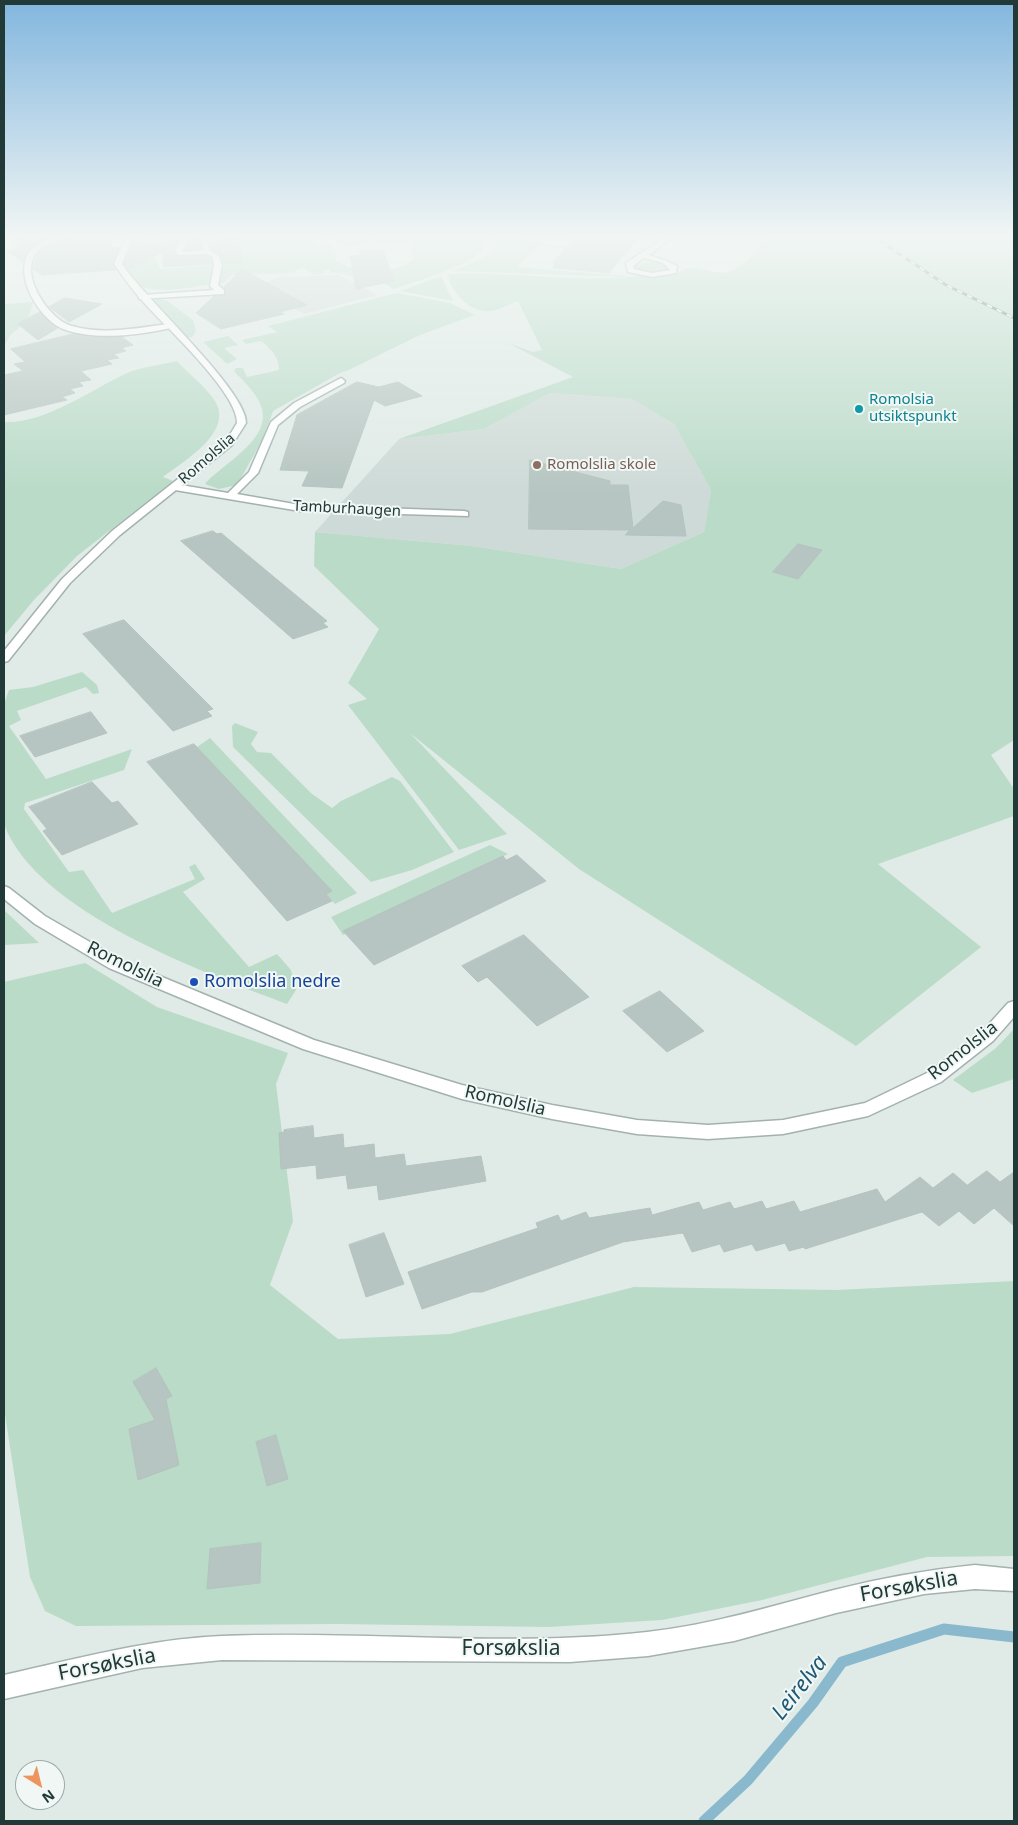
<!DOCTYPE html>
<meta charset="utf-8">
<style>
body{margin:0}
#map{position:relative;width:1018px;height:1825px;overflow:hidden;background:#e0ebe7;font-family:"Noto Sans",sans-serif}
canvas{display:block}
.frame{position:absolute;inset:0;border:5px solid #213a37;pointer-events:none}
.north{position:absolute;left:15px;top:1760px;width:50px;height:50px;box-sizing:border-box;background:#f0f7f5;border:1px solid #9daba9;border-radius:50%;rotate:144deg;font-size:14px;font-weight:700;line-height:20px;text-align:center;color:#213a37}
.north::after{content:'';display:block;margin:auto;width:18px;height:22px;background:#ed955c;clip-path:polygon(50% 0,100% 100%,50% 72%,0 100%)}
</style>
<div id="map">
<canvas width="1018" height="1825"></canvas>
<div class="frame"></div>
<div class="north">N</div>
</div>
<script>
const ctx = document.querySelector('canvas').getContext('2d');
ctx.lineJoin = 'round';
function fillPath(path, color) {
  ctx.fillStyle = color;
  ctx.fill(path, 'evenodd');
}
function strokePath(path, color, width, dash) {
  ctx.strokeStyle = color;
  ctx.lineWidth = width;
  ctx.lineCap = dash ? 'butt' : 'round';
  ctx.setLineDash(dash || []);
  ctx.stroke(path);
}
function write(font, color, halo, rows, align = 'center') {
  ctx.font = font + ' "Noto Sans",sans-serif';
  ctx.lineWidth = 4;
  ctx.setLineDash([]);
  ctx.textBaseline = 'middle';
  ctx.strokeStyle = halo;
  ctx.fillStyle = color;
  for (const [text, x, y, turn = 0] of rows) {
    ctx.save();
    ctx.translate(x, y);
    ctx.rotate((+turn || 0) * Math.PI / 180);
    ctx.textAlign = isNaN(turn) ? turn : align;
    if (halo) ctx.strokeText(text, 0, 0);
    ctx.fillText(text, 0, 0);
    ctx.restore();
  }
}
const built = new Path2D(`
 M339,275l38,20 -73,19 -20,-10 -24,-20 19,-7z
 M550,393l82,6 42,25 37,66 -7,42 -83,37 -149,-23 -157,-14 84,-93 85,-10z`);
const green = new Path2D(`
 M136,237h12l1,6 30,-1 -3,3 -41,1 19,10 6,13 54,-4 -2,19c-23,3 -76,18 -84,-14 -3,-13 0,-22 8,-33z
 M242,237h80l-10,7 19,1 5,7v9l15,7 23,3 -11,7 -33,-6 -1,-2h-5l1,3 -12,2 -9,-7 -9,2 1,3 -64,2 -8,8 -6,1 3,-24 -10,-9 -2,-5h6l1,4 25,-1 -1,-10 -26,1 1,4h-6l-2,-4z
 M331,237h38l1,7c-18,1 -23,8 -39,-7z
 M374,237h115c1,25 -75,45 -96,52l-10,-7 -2,-11c11,-2 26,-4 33,-13l-6,-11 6,-2 -4,-2 -11,2 -23,-1z
 M497,237h22l26,7 87,12 -60,-5 -33,-6 -22,22 109,9 -2,1 -172,-6c15,-6 45,-14 45,-34z
 M764,237h250v503l-23,15 23,34v27l-136,48 103,83 -125,99 -277,-177 -169,-136 97,101 -48,16 -111,-145 19,-6 -19,-16 31,-54 -65,-63 1,-34 157,14 149,23 83,-37 7,-42 -37,-66 -42,-25 -82,-6 -66,36 -85,10 174,-62 -65,-34 25,9 9,-2 -24,-49c-8,3 -17,8 -26,10 -19,4 -42,-18 -44,-37 63,-3 127,9 189,2 13,-2 25,2 38,-2 3,-1 6,-4 10,-5 15,-5 33,9 48,1 14,-8 24,-19 31,-33z
 M649,262l11,1 8,5c-9,7 -23,5 -33,0v-3z
 M441,276l12,25 -53,-10z
 M397,293l53,10 25,12 -55,20 -69,34 -11,4 -67,38 -9,26 -27,48 -18,4 -14,-5c17,-20 65,-43 57,-75 -4,-15 -18,-27 -28,-38l2,-3h7l4,9 32,-7c0,-13 -8,-21 -18,-29l-15,3 -4,-4 35,-8 -9,-6z
 M157,299l9,1 27,20 3,11 -4,6 -4,1 -34,-37z
 M4,302l1,2 28,-2 -6,20 -16,12 -7,12z
 M228,336l10,9 -14,3 13,11 -10,5 -24,-22z
 M177,361c12,13 29,26 38,40 19,31 -31,60 -52,76l10,4 -96,75 -44,45 -29,35v-214c40,2 85,-31 121,-48 15,-7 35,-9 52,-13z
 M82,672l15,13 2,8 -6,1 -7,-7 -69,24 4,9 -12,6 37,53 86,-30 -8,21 -99,33 -1,6 45,63 14,-2 29,43 83,-34 -6,-12 6,-3 10,15 -22,13 66,75 28,-13 14,16 5,20 -9,14c-82,-31 -251,-92 -283,-180v-120l5,-14 24,-3z
 M235,723l23,9 -7,12 6,8 14,1 41,41 20,14 9,-7 51,-24 8,4 54,71 -42,18 -41,12 -138,-135 -1,-21z
 M210,738l147,155 -22,11 -138,-157z
 M490,845l18,9 -165,81 -12,-18z
 M4,910l35,33 -35,2z
 M85,963l72,44 131,46 -12,31 17,137 -23,64 68,54 112,-5 184,-47 203,3 177,-9v275l-87,1 -165,43 -100,20 -113,7 -212,-3 -261,2 -31,-15 -15,-34 -26,-169v-426z
 M1014,1029v50l-42,14 -19,-13 43,-32z`);
const stream = new Path2D(`
 M704,1821l44,-41 65,-77 29,-41 102,-33 70,8`);
const building = new Path2D(`
 M14,237h35l-19,11 -7,14 -16,-11 12,-2 -6,-4 10,-2z
 M69,237h42l1,10h8l-8,16 4,7 -74,5 -9,-6 1,-7 7,-12z
 M162,237h19l-7,10 2,9h31l4,2 1,6 -49,3v-15l-35,17 -4,-5 7,-18 31,-2z
 M191,237h7l4,11 -17,2z
 M208,237l2,4 28,-2 5,23 -20,1 -3,-9 -7,-4z
 M576,237h63l-30,36 -56,-5 2,-5h-2z
 M383,250l11,31 -38,8 -6,-33h7l4,-2 -1,-3z
 M242,269l65,36 -27,7 4,2 -63,15 -25,-16 18,-17 11,-1 -1,-8z
 M65,298l37,6 -33,18 -20,-15z
 M40,312l18,16 -20,12 -20,-16z
 M73,334l16,3h33l11,8 -12,3 5,3 -12,3 5,4 -12,2 5,4 -31,7 10,9 -12,2 4,4 -13,3 5,4 -13,4 5,3 -63,15v-40l19,-4 -9,-7 11,-2 -14,-13z
 M357,382l22,5 19,-5 24,14 -37,10 -11,-6 -32,88 -40,-2 7,-15 -29,-1 17,-55z
 M530,460l80,21v4h18l5,43 30,-27 18,4 5,31 -61,-1 5,-5 -101,-1z
 M213,531l4,3 4,-1 106,88 -4,2 5,4 -35,12 -112,-98z
 M798,544l24,6 -24,29 -25,-7z
 M124,620l89,89 -6,2 5,5 -39,15 -90,-97z
 M91,712l16,21 -72,24 -15,-21z
 M194,744l138,147 -6,3 6,7 -45,20 -140,-159z
 M92,782l20,21 6,-2 20,23 -76,31 -19,-24 4,-2 -18,-22z
 M517,855l29,26 -172,84 -31,-34 160,-75 3,4z
 M524,935l65,62 -52,29 -50,-49 -9,5 -16,-16z
 M660,991l44,40 -37,21 -44,-41z
 M313,1126l1,12 29,-4 1,14 30,-4 1,14 29,-4 2,12 75,-10 5,25 -107,19 -2,-15 -29,4 -2,-14 -29,4 -1,-14 -35,4 -2,-36 5,-1v-2z
 M987,1171l13,11 14,-10v54l-20,-18 -20,16 -15,-13 -20,15 -17,-14 -117,37 -1,-2 -15,4 -4,-8 -29,8 -4,-7 -28,8 -4,-8 -28,8 -9,-19 -60,9 -141,50h-10l-50,17 -14,-37 130,-44 -2,-5 22,-8 3,6 25,-9 3,6 61,-10 2,7 47,-13 4,8 27,-8 4,7 28,-8 4,8 28,-8 6,11 77,-23 8,13 35,-25 13,11 20,-15 14,12z
 M384,1233l20,51 -38,13 -17,-52z
 M156,1368l16,28 -6,3 13,66 -41,15 -9,-51 26,-9 -22,-38z
 M276,1435l12,44 -21,7 -11,-44z
 M261,1543l-1,40 -53,6 3,-40z`);
const minor = new Path2D(`
 M56,237h11c-9,6 -23,6 -30,15 -19,22 12,68 35,74 31,9 65,2 96,-2l4,2 -1,2c-32,7 -76,13 -108,1 -23,-10 -50,-52 -34,-77 6,-8 17,-12 27,-15z
 M183,237h6l-7,15 22,-2 -4,-13h6l5,14 8,5 3,10 -4,19 6,5v4l-85,5v-4h3l72,-5 -4,-4 4,-20 -1,-9 -6,-3 -30,1 -1,-7z
 M341,378l4,3 -1,2 -44,24 -22,18 -20,48 -21,21 63,11 164,6 4,1v4l-168,-5 -125,-21 -5,-3 5,-3 53,9 21,-21 22,-50 23,-19z`);
const tertiary = new Path2D(`
 M126,237h7l-11,27c22,34 125,127 124,159l-14,22 -112,90 -50,48 -62,78 -4,1v-11l58,-72 50,-48 114,-90 11,-18c1,-30 -71,-96 -92,-119 -12,-13 -21,-26 -31,-40z
 M665,237h8l-24,18 18,6 10,5 -1,7 -24,4 -24,-5 -2,-9zM644,258l19,5 7,7 -18,3 -18,-4 -1,-3z
 M4,886l5,2 36,28 76,44 193,80 148,45 90,20 85,15 71,5 75,-5 82,-17 64,-31 52,-39 27,-30 6,-2v16l-21,24 -52,41 -73,34 -85,18 -75,5 -71,-5 -85,-15 -90,-20 -159,-50 -194,-81 -74,-44 -31,-25z
 M975,1565l39,4v22l-39,-2 -51,5 -88,19 -102,28 -86,15 -78,6 -348,-2 -80,8 -138,31v-24c72,-16 144,-36 218,-39 141,-6 284,12 425,-4 64,-7 125,-26 187,-42 47,-12 93,-20 141,-25z`);
const rail = new Path2D(`
 M874,237l72,48 68,33`);
const markers = [
 [859,409,5,"#0f9aa8"],
 [537,465,5,"#8d6e63"],
 [194,982,5,"#1a4fb4"]
];
const farCulturenames = [
 ["Romolsia",869,400],
 ["utsiktspunkt",869,417]
];
const farStreetnames = [
 ["Romolslia",207,459,-41],
 ["Tamburhaugen",347,509,3]
];
const farEducationnames = [
 ["Romolslia skole",547,465]
];
const streetNames = [
 ["Romolslia",125,965,26],
 ["Romolslia",963,1051,-38],
 ["Romolslia",505,1101,13]
];
const transitNames = [
 ["Romolslia nedre",204,982]
];
const nearStreetnames = [
 ["Forsøkslia",909,1587,-10],
 ["Forsøkslia",511,1649],
 ["Forsøkslia",107,1665,-11]
];
const nearWaternames = [
 ["Leirelva",800,1688,-52]
];
fillPath(built, '#cedad7');
fillPath(green, '#badbc8');
strokePath(stream, '#8ab9ce', 11);
fillPath(building, '#b6c5c1');
strokePath(building, '#b3c4bf', 1);
strokePath(minor, '#a3b2af', 3);
strokePath(tertiary, '#a3b2af', 3);
fillPath(minor, '#fff');
fillPath(tertiary, '#fff');
strokePath(rail, '#5c7673', 3);
strokePath(rail, '#f0f7f5', 2, [5.5]);
const sky = ctx.createLinearGradient(0, 0, 0, 493);
sky.addColorStop(0, '#82b6de');
sky.addColorStop(0.48, '#f1f6f4');
sky.addColorStop(1, '#f1f6f400');
ctx.fillStyle = sky;
ctx.fillRect(0, 0, 1018, 493);
for (const [x, y, r, color] of markers) {
  const dot = new Path2D();
  dot.arc(x, y, r, 0, 2 * Math.PI);
  ctx.fillStyle = color;
  ctx.fill(dot);
  strokePath(dot, '#f0f7f5', 2);
}
write('15px', '#0d838f', '#f0f7f5', farCulturenames, 'left');
write('15px', '#213a37', '#f0f7f5', farStreetnames);
write('15px', '#785e54', '#f0f7f5', farEducationnames, 'left');
write('18px', '#213a37', '#f0f7f5', streetNames);
write('18px', '#164399', '#f0f7f5', transitNames, 'left');
write('21px', '#213a37', '#f0f7f5', nearStreetnames);
write('italic 22px', '#1e5874', '#f0f7f5', nearWaternames);
</script>
